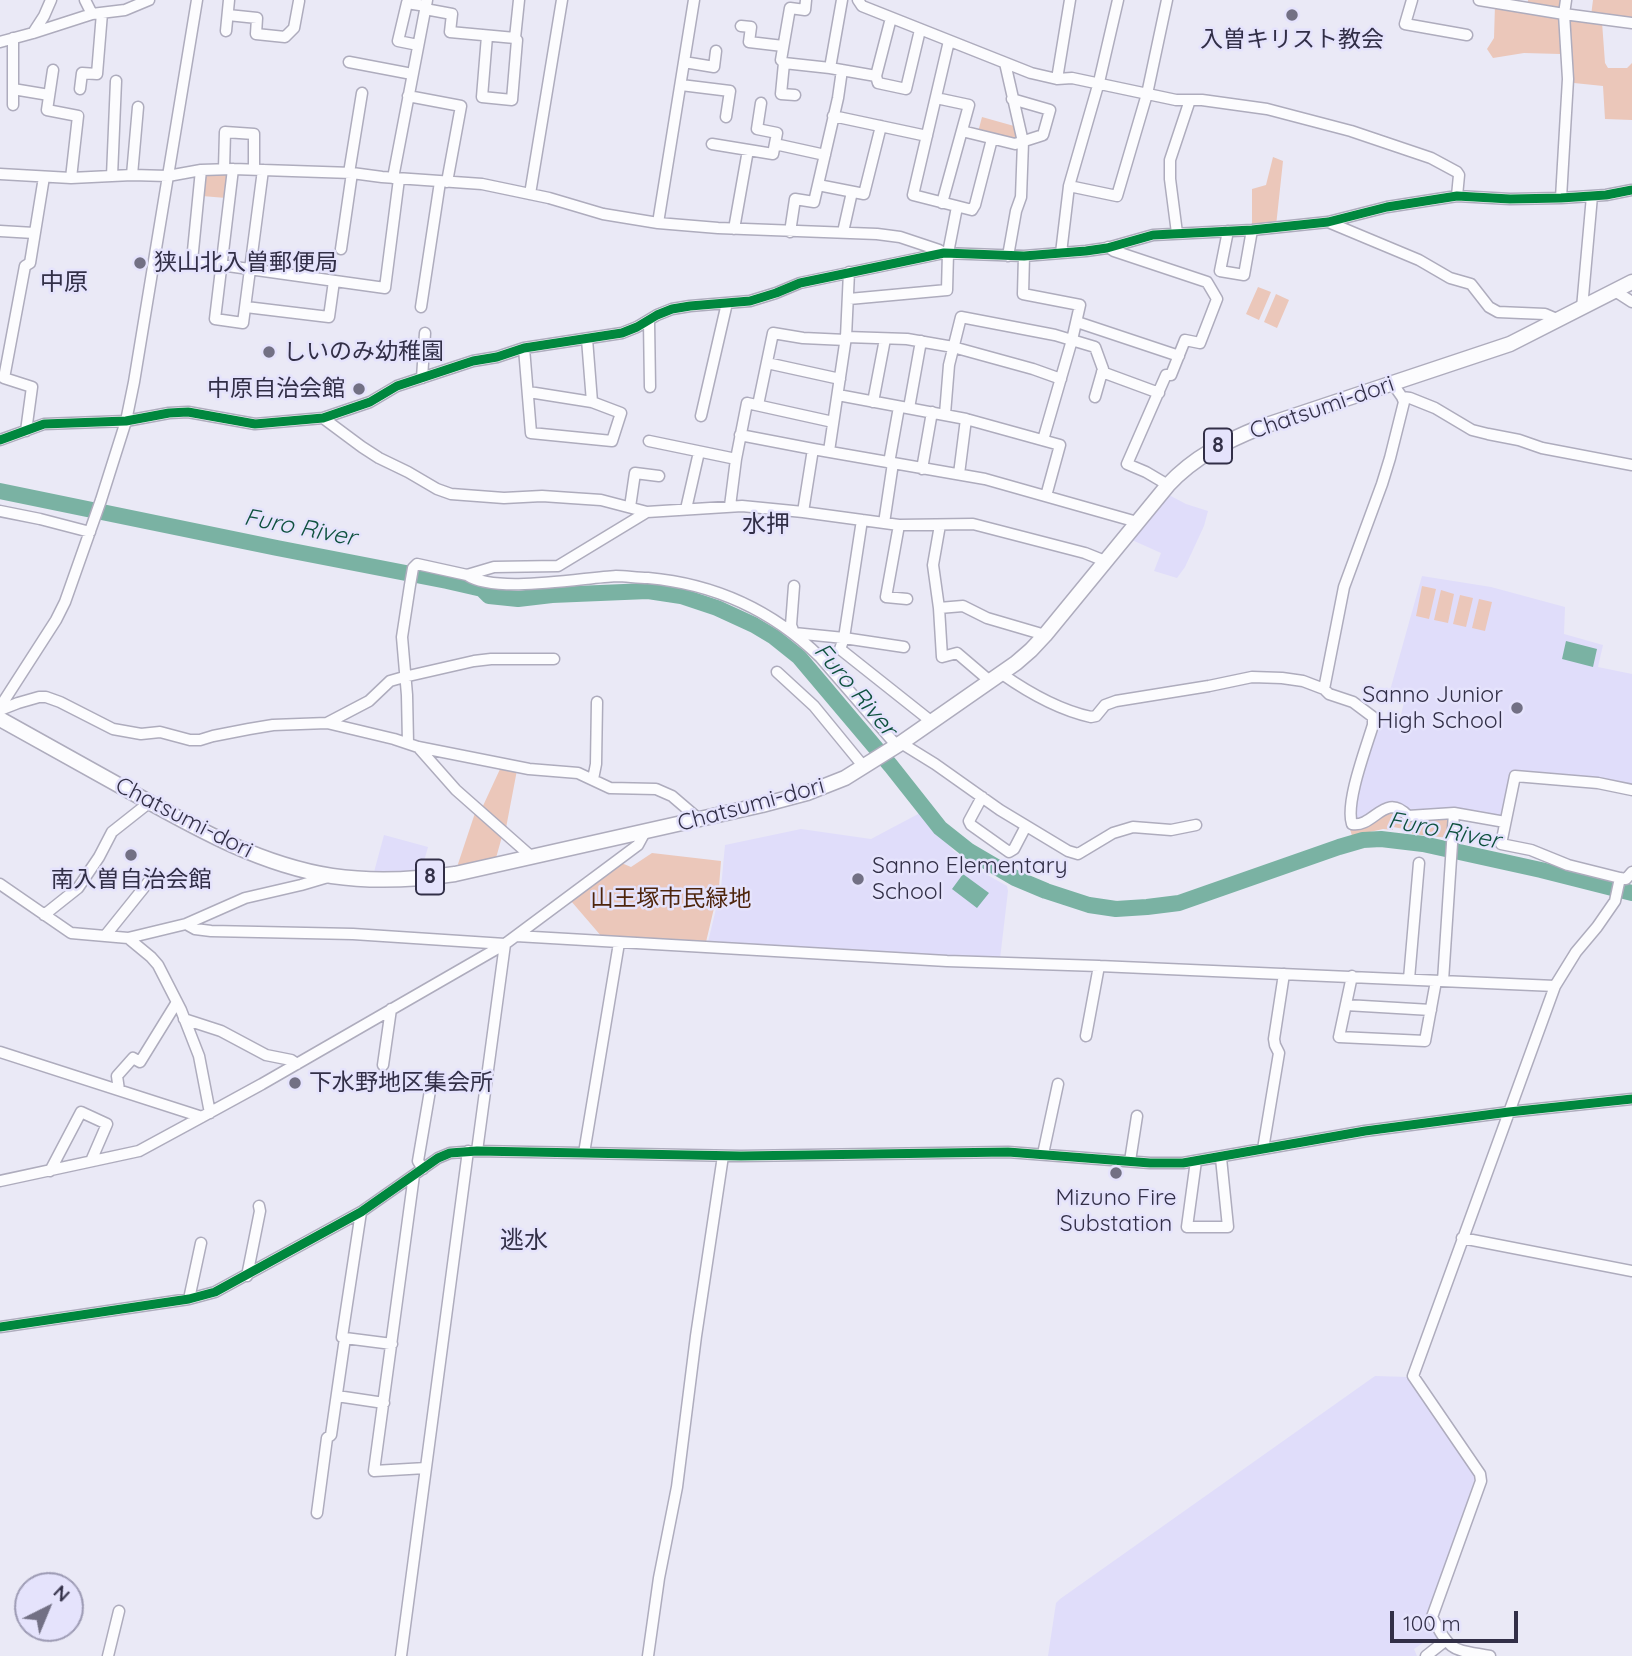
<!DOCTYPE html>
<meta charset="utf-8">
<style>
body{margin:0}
#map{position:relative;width:1632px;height:1656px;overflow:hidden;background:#eae9f6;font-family:Quicksand,sans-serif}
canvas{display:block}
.north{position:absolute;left:14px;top:1572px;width:70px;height:70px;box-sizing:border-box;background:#e5e3fc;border:2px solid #9d9bb4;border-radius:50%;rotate:43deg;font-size:19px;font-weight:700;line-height:28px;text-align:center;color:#322f47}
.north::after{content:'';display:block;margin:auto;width:24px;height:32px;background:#727084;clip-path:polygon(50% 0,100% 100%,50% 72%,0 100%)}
.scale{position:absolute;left:1390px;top:1611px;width:128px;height:32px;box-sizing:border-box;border:4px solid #322f47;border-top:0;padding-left:9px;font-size:21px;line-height:24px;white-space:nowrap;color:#322f47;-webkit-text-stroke:5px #e5e3fc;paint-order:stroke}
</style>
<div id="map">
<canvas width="1632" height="1656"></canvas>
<div class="north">N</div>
<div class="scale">100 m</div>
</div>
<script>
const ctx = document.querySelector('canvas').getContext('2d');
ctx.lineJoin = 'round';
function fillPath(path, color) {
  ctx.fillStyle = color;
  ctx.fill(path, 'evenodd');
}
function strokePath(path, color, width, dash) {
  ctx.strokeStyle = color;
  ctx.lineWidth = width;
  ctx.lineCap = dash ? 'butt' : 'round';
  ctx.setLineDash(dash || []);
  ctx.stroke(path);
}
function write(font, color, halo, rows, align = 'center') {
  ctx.font = font + ' Quicksand,"Noto Sans JP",sans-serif';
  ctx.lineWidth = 5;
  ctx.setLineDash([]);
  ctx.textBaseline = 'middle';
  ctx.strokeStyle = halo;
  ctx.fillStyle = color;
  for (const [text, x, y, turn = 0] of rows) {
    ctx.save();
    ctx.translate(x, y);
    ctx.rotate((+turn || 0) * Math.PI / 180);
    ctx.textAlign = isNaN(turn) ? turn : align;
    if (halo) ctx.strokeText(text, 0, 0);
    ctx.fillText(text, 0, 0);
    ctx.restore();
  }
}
const built = new Path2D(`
 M1169,495l17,9 22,7 -4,15 -19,41 -8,11 -23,-7 7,-18 -29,-13z
 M1422,576l69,11 74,20 -1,27 39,11 -5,22 34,7v113l-120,-14 -10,43 -2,1 -47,-9 -41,4 -13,-9 -15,3 -27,16 -3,-15 23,-88 22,4 6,-25 -16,-4z
 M920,813l34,38 30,22 23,13 1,5 -8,68 -292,-17 13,-54 4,-43 76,-16 70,10z
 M384,835l44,12 -7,25h-47z
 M1375,1376l33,1 3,3 65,95 -47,143 9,17v4l-9,4 -3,-2 -12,8 3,7h-369l8,-53 4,-4z`);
const green = new Path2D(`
 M1528,0h35l-2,17 41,5 3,41 3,5h19l5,-5v57l-27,-1 -2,-33 -29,-3 -14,-29 -36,-1 -31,5 -6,-9 7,-11 1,-33 32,5z
 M1593,0h39v22l-41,-6z
 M982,117l32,9 4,12 -2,3 -38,-9z
 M1273,157l10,4 -7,65 -24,1v-38l14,-4z
 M226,172l3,3 -3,23 -24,-2 1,-22z
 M1258,287l13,5 -12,28 -13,-6z
 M1276,294l13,6 -12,28 -13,-6z
 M1422,586l14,3 -7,30 -13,-3z
 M1441,590l13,4 -6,29 -14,-3z
 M1460,595l13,3 -7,29 -13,-3z
 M1479,599l13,3 -7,29 -13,-3z
 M501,767l16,3 -11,58 -24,-20z
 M1390,809l60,9 -1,20 -36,-4 -9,-5 -11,-2v3l-10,-1 -31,7 -2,-7 14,-4z
 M475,813l28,20 -7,25 -37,8 -1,-2z
 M652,853l69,8 -2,26 -13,55 -104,-5 -31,-36 48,-39 12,5z`);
const water = new Path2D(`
 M1566,641l31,8 -4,18 -31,-8z
 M963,874l26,19 -12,15 -25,-19z`);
const river = new Path2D(`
 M0,491l277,57 170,33 35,8 7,7 29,3 34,-4 96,-4 33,5 36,12 37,17 20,12 25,20 92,109 49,62 29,23 46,27 31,13 43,14 27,4 31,-2 32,-4 160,-56 24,-7 18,-1 42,5 118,26 91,23`);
const minor = new Path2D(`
 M85,0l7,14
 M842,0l-12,68 46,8 15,-58
 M858,0l4,6 169,67 26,6 15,-1 104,22h26l65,9 84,22 80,27 26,14 2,3 -2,21
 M1412,0l-7,24 62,11
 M1479,0l85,14 68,9
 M425,9l27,5 -2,18 65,6
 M228,15l29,3 -1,16 29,3 9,-9 5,-27
 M741,26l10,1 -2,15 34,4
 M226,31l3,-31
 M33,33l11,-17 7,-16
 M487,36l-5,61 30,3 5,-60 -2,-2 4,-38
 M13,38v67
 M949,41l-36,154 59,15 3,-5 17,-66
 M0,42l33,-9 59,-19 33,-4 24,-10
 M418,45l-20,-4 9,-38 19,3
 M349,62l63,12
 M684,62l30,5 2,-16
 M784,63l46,5
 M1005,63l18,79 -2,55 -5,14 -8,45
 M53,70l-6,40 31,6 -7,62
 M876,76l2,7 28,6 14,-59
 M1057,79l13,-79
 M681,85l49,6 -4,26
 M13,89l36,6
 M80,89l2,-16 15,1 5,-61
 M795,95l-14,-1 3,-31 -3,-3 9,-52 15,2 1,-10
 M408,96l53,10 -14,76
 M936,98l33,7 -27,98
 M833,116l94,20
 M962,131l53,13 28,-9 7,-25 -38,-11
 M712,144l61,10 4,-21 -20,-4 4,-26
 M775,144l50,11
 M224,169l1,-37 29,2v35
 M233,169l-18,150 28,4 20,-153
 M201,170l-9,91 193,27 14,-109
 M349,173l13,-80
 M0,174l71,4 61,-3 36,1 33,-6 32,-1 119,4 30,4 100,7 67,14 54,16 55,9 60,5 159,6 23,3 39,13 5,3
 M132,175l6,-68
 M112,176l4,-95
 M393,178l34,-178
 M818,185l46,9 17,-68
 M1069,186l48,10 30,-102 20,-94
 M530,194l32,-194
 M1561,198l7,-119 -4,-65 2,-14
 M1328,222l91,38 31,18 21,6 18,23 9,5 47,2 14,6
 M658,223l36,-223
 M734,229l14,-79
 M0,231l34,2
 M1228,231l-8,40 24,4 8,-45
 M790,232l5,-33 19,3 24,-104 4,-28
 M843,232l9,-40
 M1177,233l-7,-54v-19l20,-60
 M1108,247l6,4 93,31 10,17 -17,44 -15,-3 -14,35h-5l-39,89 19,8 22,13
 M341,249l11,-76
 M1061,253l8,-67 30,-104 19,-82
 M1024,256l-1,38 57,11 -8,35 -29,100
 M1615,291l17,11
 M849,299l98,-9 1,-37 9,-46
 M246,307l83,10 5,-36
 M421,307l19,-125
 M1582,308l10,-112
 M649,321l1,66
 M1077,322l102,34
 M846,337l61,2 46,8 80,22 28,10
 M524,348l7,85 81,8 9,-28 -29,-11 -5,-63
 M767,363l73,16
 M1102,372l57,21
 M422,378l3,-45
 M529,392l63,10
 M838,395l128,24 94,26 -14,51
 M1402,397l8,1 25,10 37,22 16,4 31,6 23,8 90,17
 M873,402l12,-63
 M758,405l15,-72 30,5 43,2
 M909,408l12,-67
 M945,414l4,-49 12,-48 94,18 40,12 8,22 -8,28
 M701,416l26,-113
 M323,418l39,29 17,11 29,14 29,17 14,5 53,4 38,-2 29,2 30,2 46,12 95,-6 61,6 96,13 74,-1 112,29 20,8
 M26,431l6,-44 -28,-9 21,-112 5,-3 14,-86
 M740,435l73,14 172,30 152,43
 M0,440l44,-16 82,-3 43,-8 19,-1 67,12 68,-6 47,-16 27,-16 76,-25 24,-4 27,-9 98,-15 15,-6 20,-12 15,-6 18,-3 60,-5 26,-8 24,-10 144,-30 80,3 62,-5 21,-3 46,-13 99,-5 76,-8 59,-15 70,-11 53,3 51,-1 45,-3 26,-5
 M649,441l87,18
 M829,451l17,-114 3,-65
 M889,463l10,-56
 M922,469l10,-57
 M959,474l7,-55
 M730,506l6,-47 11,-56 86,19
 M630,507l5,-34 24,3
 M686,509l13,-57
 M0,511l40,8 50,13
 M803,512l10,-63
 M862,520l-18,118 60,9
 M884,523l9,-60
 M899,525l-13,72 21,2
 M940,525l-7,40 6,43 3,49 15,-4 34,29
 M467,575c28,19 113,3 149,1 10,0 21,2 32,2 67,6 124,32 172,79l77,89
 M939,608l24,-2 24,12 58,17
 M794,633l50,5 -4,11 92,73
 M794,633l-3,-8 3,-39
 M777,672l37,34 50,61
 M1002,674c27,19 57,36 89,43l5,-1 9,-11 11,-4 93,-15 43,-9 30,1 21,3 21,8 5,5 24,8 20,15v8c-7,23 -28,78 -21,99 22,4 33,-33 56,-8l46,-3 51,9
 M1324,689l20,-102 38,-103 8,-26 14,-56 -2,-5 -9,-13
 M0,707l56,-87 9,-18 36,-102 25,-79 8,-39 63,-382
 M0,710l18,-7 21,-6h7l14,5 53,27 28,5 19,-2 30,8h10l13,-4 36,-7 24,-4 54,-2 67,16 24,8 111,22 49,4 32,15 46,1 16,7 28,24
 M327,723l42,-22 21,-20 14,-4 70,-16 17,-2h63
 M408,743l-1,-48 -5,-58 8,-52 3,-17 4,-4 50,11 27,-8 64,-1 89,-54
 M901,743l34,21 65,46 68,41 10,3 35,-21 20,-6 38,3 25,-5
 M418,747l38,43 77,68
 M593,779l3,-15 1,-62
 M1632,790l-34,-7 -83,-7 -14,68 30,6 37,15 52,13 6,1 6,-7
 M982,797l-13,24 2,4 38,27 5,-3 12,-23
 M0,884l71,49 57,5 23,19 7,8 23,45 18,46 11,57
 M44,915l34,-27 21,-31 13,-25 38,-30
 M186,924l9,5 16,2 142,3 152,10 -28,207
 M105,936l45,-56
 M516,936l431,25 152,5 456,20
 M128,938l58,-14 59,-26 56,-13 27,-8
 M1352,976l-13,61 86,4 11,-60
 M1409,979l10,-116
 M1443,981l11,-168
 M1346,1005l85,5
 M184,1019l37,12 45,24 25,5 6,4
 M1086,1036l13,-70
 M0,1052l202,65
 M383,1065l8,-56
 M119,1090l-2,-14 16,-18 7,4 37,-60
 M1263,1149l16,-96 -4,-8 -1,-6 10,-65
 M584,1153l35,-210
 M1043,1154l15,-70
 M1130,1161l7,-45
 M1196,1161l-9,66h41l-7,-69
 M423,1169l-5,-8 14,-82
 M50,1171l31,-59 26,12 -16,37
 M414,1175l-40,296 52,-3
 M0,1181l139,-30 59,-32 64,-35 243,-140 133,-99 7,-13
 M1462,1238l170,33
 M247,1276l13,-65 -1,-5
 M189,1299l12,-56
 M0,1327l189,-28 26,-7 146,-80 77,-54 12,-5 27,-2 264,5 267,-4 142,11h33l182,-32 144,-19 123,-13
 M345,1338l47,6
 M337,1396l47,7
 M317,1513l10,-75 4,-3 14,-97 -3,-1 19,-125
 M108,1656l11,-45
 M401,1656l67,-505
 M648,1656l11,-78 18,-91 19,-151 27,-180
 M1426,1656l19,-15
 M1490,1656c-38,-7 -39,-3 -58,-39l49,-136 -1,-7 -67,-98 142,-390 21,-34 21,-25 18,-26 5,-23`);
const major = new Path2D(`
 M0,719c47,26 94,52 140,78 61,34 122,68 192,79 41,6 82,4 123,-2l307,-69 45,-12 38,-15 56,-35 115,-80 15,-13 14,-15 123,-150c26,-28 58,-44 93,-58l249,-83 122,-62`);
const cycleway = new Path2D(`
 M0,440l44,-16 82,-3 43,-8 19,-1 67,12 68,-6 47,-16 27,-16 76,-25 24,-4 27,-9 98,-15 15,-6 20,-12 15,-6 18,-3 60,-5 26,-8 24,-10 144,-30 80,3 62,-5 21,-3 46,-13 99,-5 76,-8 59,-15 70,-11 53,3 51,-1 45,-3 26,-5
 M0,1327l189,-28 26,-7 146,-80 77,-54 12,-5 27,-2 264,5 267,-4 142,11h33l182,-32 144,-19 123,-13`);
const markers = [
 [1292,15,7,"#727084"],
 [140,263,7,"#727084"],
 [269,352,7,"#727084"],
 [359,389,7,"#727084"],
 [1517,708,7,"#727084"],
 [131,855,7,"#727084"],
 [858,879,7,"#727084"],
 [295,1083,7,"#727084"],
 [1116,1173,7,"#727084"]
];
const shields = [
 [1218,446,28],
 [430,877,28]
];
const shieldNames = [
 ["8",1218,446],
 ["8",430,877]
];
const poiNames = [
 ["入曽キリスト教会",1292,40,"center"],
 ["狭山北入曽郵便局",154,263],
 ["しいのみ幼稚園",283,352],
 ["中原自治会館",345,389,"right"],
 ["Sanno Junior",1503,695,"right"],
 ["High School",1503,721,"right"],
 ["Sanno Elementary",872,866],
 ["School",872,892],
 ["南入曽自治会館",131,880,"center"],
 ["下水野地区集会所",309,1083],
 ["Mizuno Fire",1116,1198,"center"],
 ["Substation",1116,1224,"center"]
];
const streetNames = [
 ["Chatsumi-dori",1322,408,-19],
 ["Chatsumi-dori",751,805,-15],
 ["Chatsumi-dori",184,818,27]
];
const parkNames = [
 ["山王塚市民緑地",671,899]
];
const neighbourhoodNames = [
 ["中原",64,283],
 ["水押",766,525],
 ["逃水",524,1241]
];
const waterNames = [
 ["Furo River",300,528,11],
 ["Furo River",855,690,50],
 ["Furo River",1444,831,11]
];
fillPath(built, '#e0ddfa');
fillPath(green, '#ebc7ba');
fillPath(water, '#7ab2a3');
strokePath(river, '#7ab2a3', 16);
strokePath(minor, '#aeacbd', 13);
strokePath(major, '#aeacbd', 17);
strokePath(minor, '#fcfcfe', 10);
strokePath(major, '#fcfcfe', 14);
strokePath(cycleway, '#00873e', 9);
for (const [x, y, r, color] of markers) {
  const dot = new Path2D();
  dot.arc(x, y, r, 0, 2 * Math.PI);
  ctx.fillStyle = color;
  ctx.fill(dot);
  strokePath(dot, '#e5e3fc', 2.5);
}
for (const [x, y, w] of shields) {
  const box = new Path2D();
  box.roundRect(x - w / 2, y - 17.5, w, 35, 5);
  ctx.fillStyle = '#e5e3fc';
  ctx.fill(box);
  strokePath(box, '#322f47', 2);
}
write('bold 21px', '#322f47', null, shieldNames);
write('23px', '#322f47', '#e5e3fc', poiNames, 'left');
write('23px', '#322f47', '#e5e3fc', streetNames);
write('23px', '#4e250c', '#e5e3fc', parkNames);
write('24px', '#322f47', '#e5e3fc', neighbourhoodNames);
write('italic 24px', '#0e513e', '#e5e3fc', waterNames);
</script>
